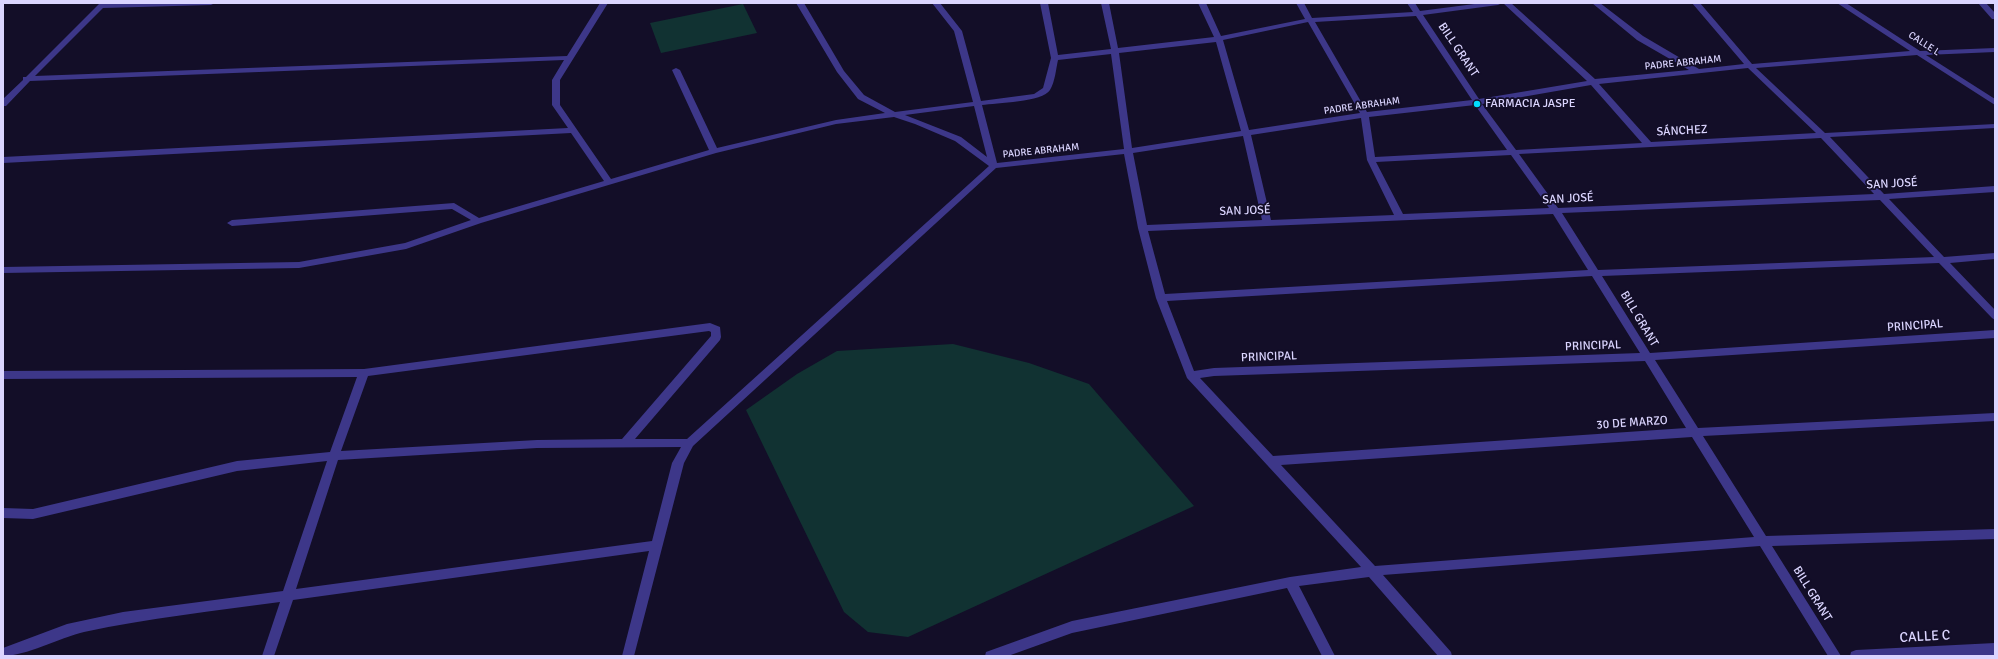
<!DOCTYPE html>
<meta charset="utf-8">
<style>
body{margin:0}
#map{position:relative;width:1998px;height:659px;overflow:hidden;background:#130e28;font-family:Signika,sans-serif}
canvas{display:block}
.frame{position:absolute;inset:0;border:4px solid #dbd5ff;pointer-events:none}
</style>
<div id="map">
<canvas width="1998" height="659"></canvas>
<div class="frame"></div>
</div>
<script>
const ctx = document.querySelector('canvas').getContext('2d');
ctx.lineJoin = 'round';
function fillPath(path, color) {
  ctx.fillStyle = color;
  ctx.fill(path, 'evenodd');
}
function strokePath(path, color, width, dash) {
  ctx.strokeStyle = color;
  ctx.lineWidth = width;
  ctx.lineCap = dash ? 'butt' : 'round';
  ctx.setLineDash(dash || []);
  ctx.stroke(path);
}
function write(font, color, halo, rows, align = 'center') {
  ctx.font = font + ' Signika,sans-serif';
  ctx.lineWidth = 3.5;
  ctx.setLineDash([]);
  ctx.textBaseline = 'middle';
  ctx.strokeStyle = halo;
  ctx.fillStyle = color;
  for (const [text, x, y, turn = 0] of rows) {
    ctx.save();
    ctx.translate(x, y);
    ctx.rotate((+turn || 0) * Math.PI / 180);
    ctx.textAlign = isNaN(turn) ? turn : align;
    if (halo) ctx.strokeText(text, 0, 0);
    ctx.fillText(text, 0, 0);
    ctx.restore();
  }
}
const green = new Path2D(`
 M743,4l14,29 -96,20 -11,-30z
 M953,344l76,19 60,21 105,122 -286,131 -40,-5 -24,-20 -98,-202 51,-36 40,-23z`);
const minor = new Path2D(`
 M100,3h115l-4,2 -108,3 -68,68 532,-20 33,-53h8l-48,77v25l51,74 98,-29 -37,-80 4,-2 4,2 37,78 119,-28 49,-7 -27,-14 -21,-27 -41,-69h8l40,68 20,24 31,17 78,-10 -19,-71 -22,-28h8l22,28 19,70 53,-7 9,-6 8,-30 -11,-55h8l10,52 53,-6 -10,-46h8l9,45 96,-11 -16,-34h8l15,33 84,-17 -9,-16h8l8,15 101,-6 -6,-9h8l5,8 62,-8h20l-4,2 -75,10 56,84 108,-18 -84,-78h8l84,76 94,-9 -52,-30 -45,-37h8l43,33 56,33 45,-5 -52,-61h8l52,61 158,-13 -73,-48h9l74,48 75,-3v4l-69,3 69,44v6l-78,-50 -161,13 69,65 170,-9v4l-165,9 54,57 111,-8v6l-106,7 55,58 51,-4v6l-45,4 45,47v10l-3,-2 -53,-55 -337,13 48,77 345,-23v8l-340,22 43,68 297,-15v8l-292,15 63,100 229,-7v10l-223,7 69,110h-13l-68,-110 -377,29 68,77 1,4h-14l-69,-79 -70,9 36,70h-13l-35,-68 -215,45 -64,23h-23l1,-4 86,-31 218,-44 71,-10 -174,-189 -31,-80 -18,-70 -14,-74 -128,14 -303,278 -9,17 -50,193h-12l27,-105 -356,49 -19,56h-12l18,-54c-66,9 -131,16 -196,30 -25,6 -58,24 -81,24v-8l64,-24 56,-12 160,-21 44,-130 -90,10 -204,48 -30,-1v-10l30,1 204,-48 93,-9 27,-75 -354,2v-8l361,-2 346,-46 10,4 1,10 -1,3 -85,99h52l302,-273 -34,-25 -40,-17 -21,-7 -58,7 -120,29 -235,70 -75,26 -107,19 -296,5v-6l296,-5 106,-19 66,-23 -19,-11 -220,17 -5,-3 5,-3 222,-17 25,15 125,-37 -33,-48 -568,30v-6l565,-29 -16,-23v-25l12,-20 -534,21 -24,25h-3v-7l20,-19v-3h3zM1416,16l56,84 -105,12 -52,-90zM1308,22l52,91 -111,17 -26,-90zM1216,42l25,89 -109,17 -13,-95zM1111,54l13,95 -127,14 -15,-58c14,-2 61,-3 68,-15 5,-8 6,-21 8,-30zM1748,68l68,65 -165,9 -52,-58zM1591,85l51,58 -126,7 -34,-46zM1475,105l32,45 -132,7 -6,-40zM974,106l13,51 -26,-20 -56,-22zM1361,118l6,42 27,55 -123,5 -20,-85zM1243,136l19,84 -115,5 -14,-72zM1821,138l53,56 -316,14 -39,-54zM1511,155l38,53 -146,6 -27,-52zM1880,200l54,57 -336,13 -36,-57zM1553,214l35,56 -423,24 -17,-63zM1592,276l48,77 -426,15 -20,3 -27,-70zM709,331l2,1v4l-89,103 -85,1 -196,11 27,-75zM1645,361l41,67 -413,28 -73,-78 14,-2zM1692,437l62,100 -379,29 -94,-101zM681,447l-9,16 -20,78 -356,48 42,-129 199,-12z
 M1978,3h8l9,10v6h-3z
 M1995,643v12l-145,1 1,-4 5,-2z`);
const markers = [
 [1477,104,4,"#01ddff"]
];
const farStreetnames = [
 ["CALLE L",1924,44,33],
 ["PADRE ABRAHAM",1683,63,-6],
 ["PADRE ABRAHAM",1362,106,-8],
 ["PADRE ABRAHAM",1041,151,-6]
];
const streetNames = [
 ["BILL GRANT",1458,50,56],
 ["SÁNCHEZ",1682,131,-3],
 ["SAN JOSÉ",1892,184,-3],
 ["SAN JOSÉ",1568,199,-3],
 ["SAN JOSÉ",1245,211,-2],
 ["BILL GRANT",1639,319,59],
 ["PRINCIPAL",1915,326,-4],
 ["PRINCIPAL",1593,346,-2],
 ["PRINCIPAL",1269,357,-2],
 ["30 DE MARZO",1632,423,-4],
 ["BILL GRANT",1812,594,58]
];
const poiNames = [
 ["FARMACIA JASPE",1485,104]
];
const nearStreetnames = [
 ["CALLE C",1925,637,-3]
];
fillPath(green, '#113232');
fillPath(minor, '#3d3789');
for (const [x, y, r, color] of markers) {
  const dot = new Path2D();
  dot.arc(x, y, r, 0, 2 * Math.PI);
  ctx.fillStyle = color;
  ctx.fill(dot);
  strokePath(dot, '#130e28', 1.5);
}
write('10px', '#dbd5ff', '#130e28', farStreetnames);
write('12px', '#dbd5ff', '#130e28', streetNames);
write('12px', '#dbd5ff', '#130e28', poiNames, 'left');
write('14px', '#dbd5ff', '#130e28', nearStreetnames);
</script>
